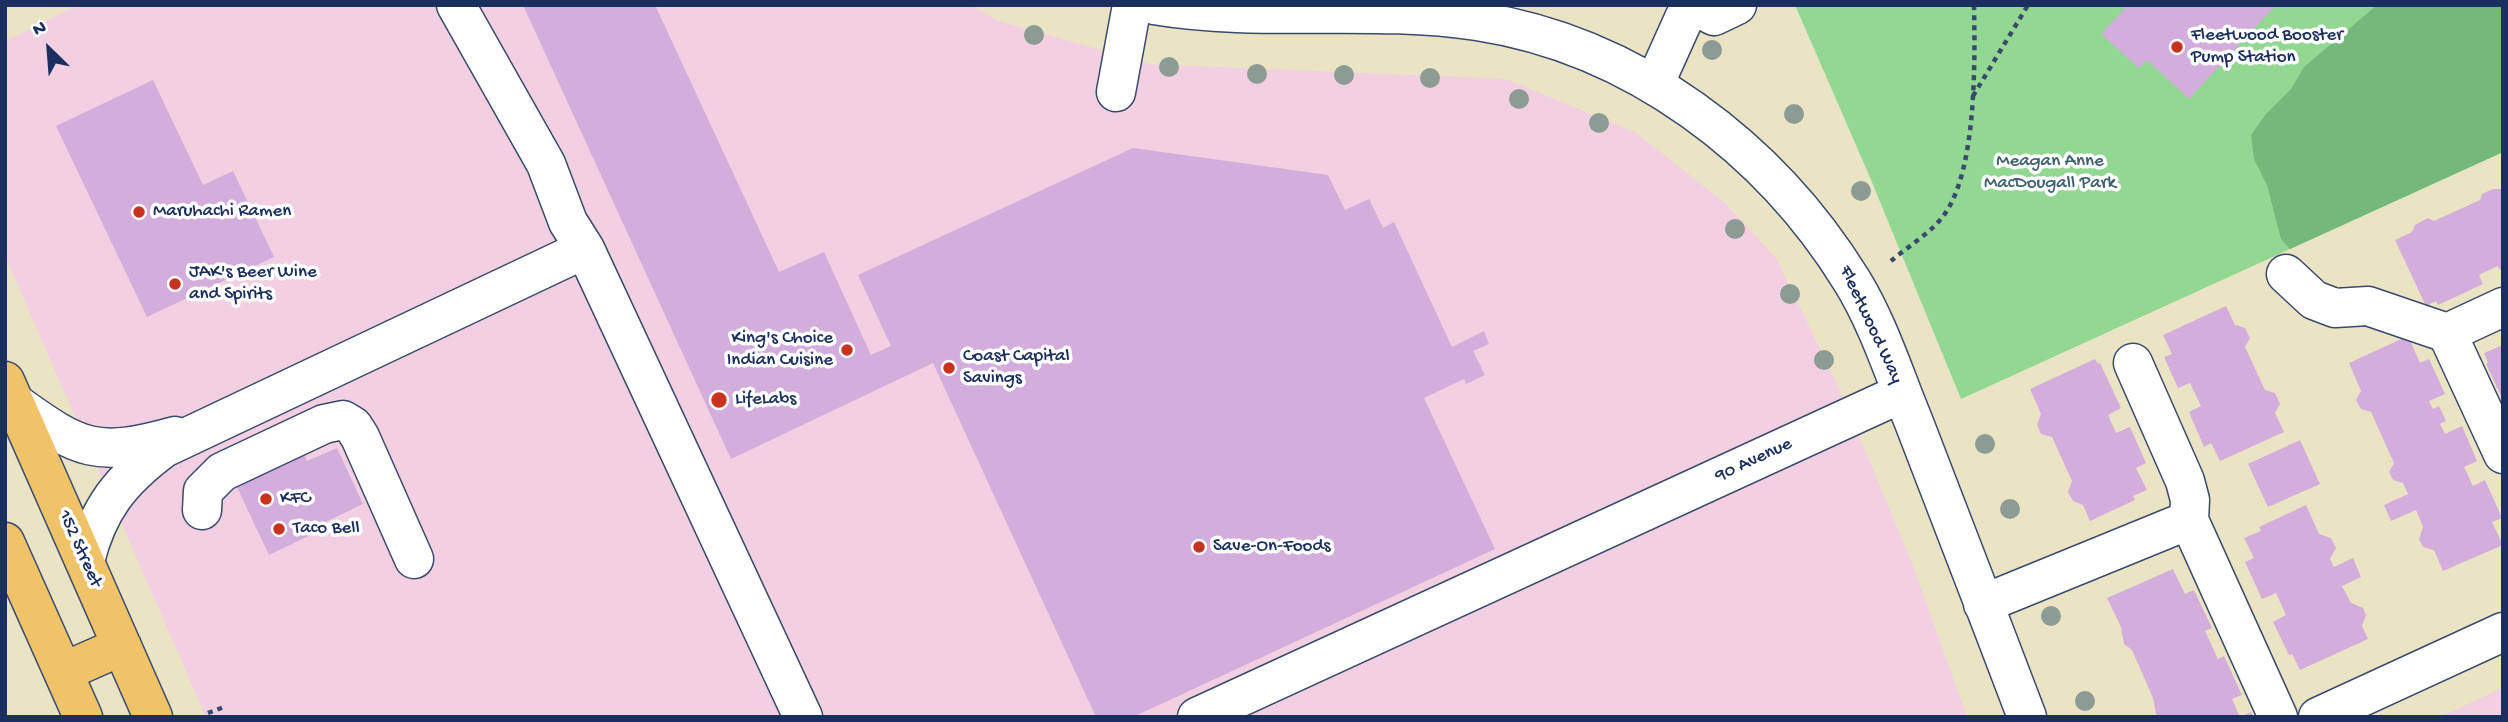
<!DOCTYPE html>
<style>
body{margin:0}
#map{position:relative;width:2508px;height:722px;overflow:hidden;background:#eae4c5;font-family:"Gochi Hand",sans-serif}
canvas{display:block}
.frame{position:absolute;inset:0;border:7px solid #1b2f5e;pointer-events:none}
.north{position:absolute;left:14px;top:14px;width:70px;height:70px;-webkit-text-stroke:5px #fff;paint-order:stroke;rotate:335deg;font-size:19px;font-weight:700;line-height:28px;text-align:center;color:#1b2f5e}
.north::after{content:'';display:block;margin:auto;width:24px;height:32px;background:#1b2f5e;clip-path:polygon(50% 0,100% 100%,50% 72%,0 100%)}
</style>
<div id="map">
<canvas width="2508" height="722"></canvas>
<div class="frame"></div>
<div class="north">N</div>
</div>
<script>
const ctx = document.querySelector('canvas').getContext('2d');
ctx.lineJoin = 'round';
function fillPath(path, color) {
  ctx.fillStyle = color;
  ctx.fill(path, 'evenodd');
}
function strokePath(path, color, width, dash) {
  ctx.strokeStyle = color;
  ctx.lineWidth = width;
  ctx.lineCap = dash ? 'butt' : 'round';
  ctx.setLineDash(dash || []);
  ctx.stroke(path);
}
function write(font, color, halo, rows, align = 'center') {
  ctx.font = font + ' "Gochi Hand",sans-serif';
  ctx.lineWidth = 7;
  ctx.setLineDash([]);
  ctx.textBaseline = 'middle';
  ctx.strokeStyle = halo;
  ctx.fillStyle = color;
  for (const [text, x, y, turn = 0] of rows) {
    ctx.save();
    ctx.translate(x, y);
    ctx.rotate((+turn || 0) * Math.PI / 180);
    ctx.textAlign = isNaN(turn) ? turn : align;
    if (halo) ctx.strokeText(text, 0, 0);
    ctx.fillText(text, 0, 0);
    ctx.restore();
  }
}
const built = new Path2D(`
 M78,5h893l28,16 151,43 356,15 129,53 89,70 52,56 63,130 73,175 55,154h-1761l-201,-461v-215z
 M2503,688v29h-64z`);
const green = new Path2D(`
 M1795,5h708v147l-542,247 -92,-224z`);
const forest = new Path2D(`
 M2377,5h126v147l-213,97 -9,-10 -14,-54 -13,-26 -3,-24 15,-21 25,-25 13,-22z`);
const building = new Path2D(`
 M523,5h132l124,267 45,-20 47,103 20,-9 -33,-71 275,-127 195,27 17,35 24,-11 14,29 11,-6 58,125 32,-16 5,13 -16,7 12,24 -19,9 -2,-5 -40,19 71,151 -362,168h-37l-163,-354 -202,96z
 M2128,5h148l-87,94 -42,-39 -8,8 -38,-34z
 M153,80l50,105 30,-14 41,86 -127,60 -91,-191z
 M2493,189h10v84l-6,-7 -18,9 4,9 -45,21 -2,-4 -10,5 -31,-66 17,-8 3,-7 13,-7 6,3 46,-21 2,-6z
 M2226,306l9,19 10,3 5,10 -5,9 20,43 10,3 5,11 -5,9 9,19 -64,29 -9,-18 -7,4 -15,-35 12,-6 -11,-23 -12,5 -14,-31 8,-3 -9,-19z
 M2408,336l12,27 9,-4 16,35 -16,7 4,8 6,-3 7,15 -6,3 5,10 17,-8 15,35 -13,6 9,19 12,-6 17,38 -10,4 11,23 -60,26 -9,-21 -11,-3 -4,-8 4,-12 -7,-17 -25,11 -7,-16 24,-11 -5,-11 -10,-3 -4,-8 5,-9 -23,-51 -10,-3 -5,-9 5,-9 -12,-28z
 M2503,345v55l-17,-36 2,-1 -4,-10z
 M2095,359l3,5 2,-1 21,45 -13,7 8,18 14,-6 16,36 -10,5 11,22 -14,6 2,4 -45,21 -7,-16 -10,-4 -5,-9 4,-11 -20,-44 -11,-3 -4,-9 4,-11 -11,-25z
 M2300,440l20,44 -52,23 -20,-43z
 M337,448l26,56 -46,22 2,5 -50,24 -34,-72 68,-32 4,10z
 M2306,505l13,29 12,4 5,10 -6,11 4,8 19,-9 8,19 -19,9 9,17 12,5 3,7 -4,11 6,13 -68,31 -8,-16 -3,1 -16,-33 13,-7 -10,-22 -14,6 -17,-37 9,-4 -10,-20 17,-7 -2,-4z
 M2173,569l12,25 9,-4 18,38 -7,3 13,28 6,-3 18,39 -10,4 8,18 11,-5 2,5h-93l-4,-3 -3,-16 -21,-48 -8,-6 -3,-17 -14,-29z`);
const path = new Path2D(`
 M1973,96l55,-91
 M1891,261c16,-14 40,-28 53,-46 33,-45 31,-155 30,-210
 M208,713l16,-6`);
const minor = new Path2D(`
 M456,5l90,159 22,58 17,27 218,468
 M1154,5c107,18 216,0 323,16 157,24 293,127 375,260 26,42 42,93 61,139 39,99 76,198 114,297
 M1693,5l21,11 23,-11
 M1654,85l36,-80
 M1116,92l16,-87
 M2286,274l28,26 21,8 33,-2 79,27 56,121
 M2447,333l56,-26
 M2133,363l52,118 5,19 -1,20 89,197
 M15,403c65,47 81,55 160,33
 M202,510l1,-19 19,-19 102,-48 19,-4 10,6 7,11 54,122
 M85,561c13,-53 36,-81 79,-113l421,-199
 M1983,604l206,-84
 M1197,717l705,-324
 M2318,717l185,-85`);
const major = new Path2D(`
 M5,381l148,336
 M5,542l78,175
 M63,672l59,-26`);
const trees = [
 [1034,35],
 [1712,50],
 [1169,67],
 [1257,74],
 [1344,75],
 [1430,78],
 [1519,99],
 [1794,114],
 [1599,123],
 [1861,191],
 [1735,229],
 [1790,294],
 [1824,360],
 [1985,444],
 [2010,509],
 [2051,616],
 [2085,701]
];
const markers = [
 [2177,47,7,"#c8321e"],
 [139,212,7,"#c8321e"],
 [175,284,7,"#c8321e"],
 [847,350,7,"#c8321e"],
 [949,368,7,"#c8321e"],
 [719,400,9,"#c8321e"],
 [266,499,7,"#c8321e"],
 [279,529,7,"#c8321e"],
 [1199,547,7,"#c8321e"]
];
const poiNames = [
 ["Fleetwood Booster",2191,36],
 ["Pump Station",2191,58],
 ["Maruhachi Ramen",153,212],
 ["JAK's Beer Wine",189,273],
 ["and Spirits",189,295],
 ["King's Choice",833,339,"right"],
 ["Indian Cuisine",833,361,"right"],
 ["Coast Capital",963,357],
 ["Savings",963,379],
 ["LifeLabs",735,400],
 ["KFC",280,499],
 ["Taco Bell",293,529],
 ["Save-On-Foods",1213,547]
];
const parkNames = [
 ["Meagan Anne",2050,162],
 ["MacDougall Park",2050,184]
];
const streetNames = [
 ["Fleetwood Way",1870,325,65],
 ["90 Avenue",1754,461,-25],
 ["152 Street",79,549,66]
];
fillPath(built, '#f2d0e2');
fillPath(green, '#92d892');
fillPath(forest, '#75b87c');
fillPath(building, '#d3addc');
strokePath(minor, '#3a4a6d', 41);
strokePath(major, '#3a4a6d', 41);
strokePath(path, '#3a4a6d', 4.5, [5, 5]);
strokePath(minor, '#fff', 38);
strokePath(major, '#f1c369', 38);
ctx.fillStyle = '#8c9c95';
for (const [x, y] of trees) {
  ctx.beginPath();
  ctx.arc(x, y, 10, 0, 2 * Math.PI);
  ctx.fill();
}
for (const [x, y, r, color] of markers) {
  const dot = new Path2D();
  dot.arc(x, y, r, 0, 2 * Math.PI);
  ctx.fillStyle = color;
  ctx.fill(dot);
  strokePath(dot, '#fff', 2.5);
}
write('19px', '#1b2f5e', '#fff', poiNames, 'left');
write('19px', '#3f626e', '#fff', parkNames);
write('19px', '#1b2f5e', '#fff', streetNames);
</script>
